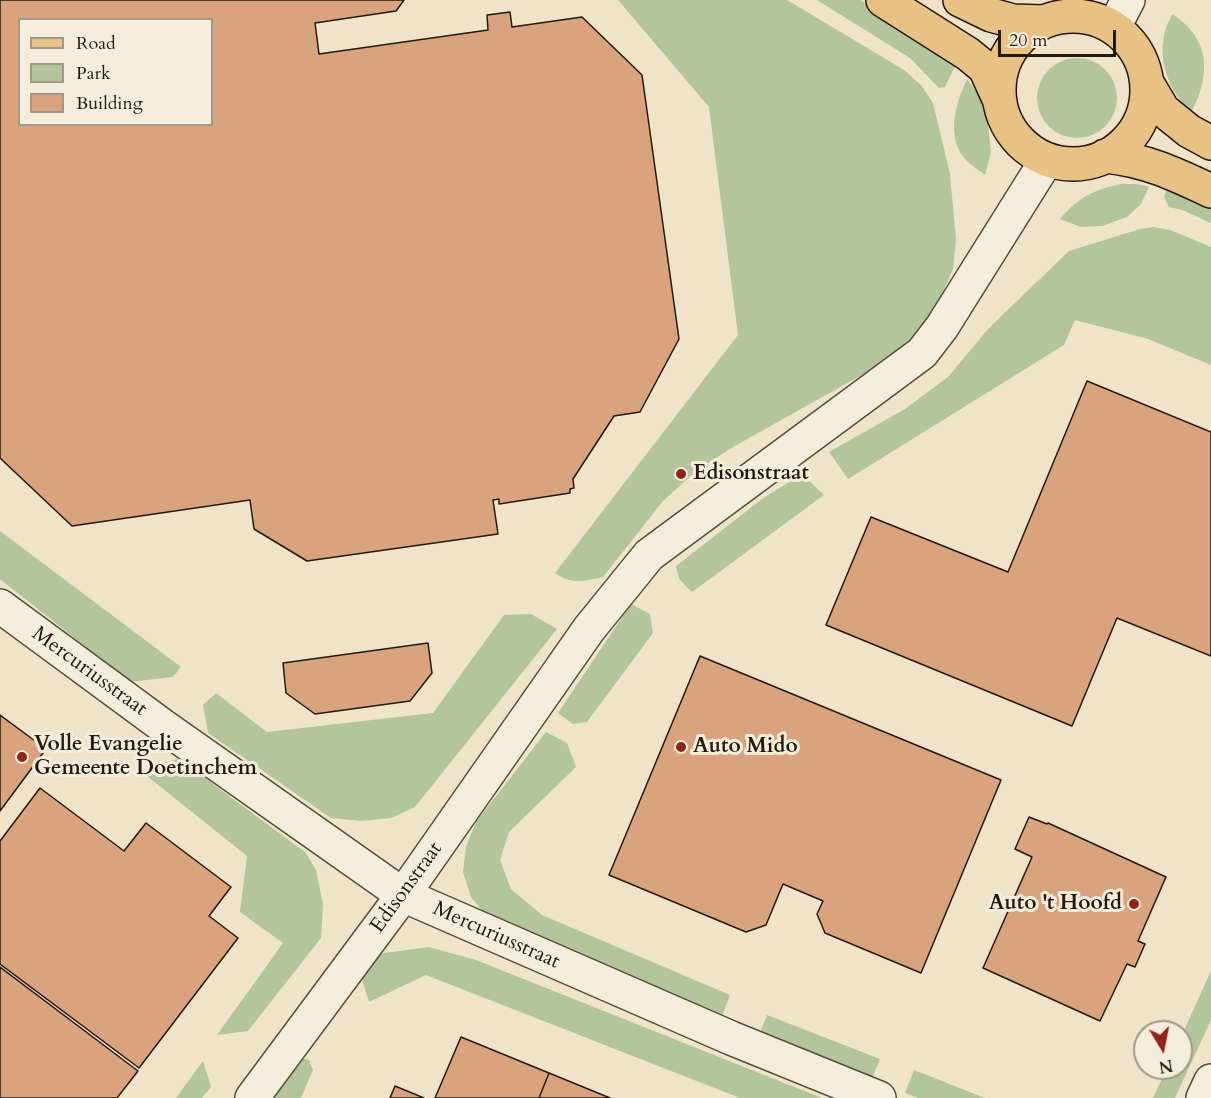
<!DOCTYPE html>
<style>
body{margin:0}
#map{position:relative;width:1211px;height:1098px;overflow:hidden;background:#efe3c9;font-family:Cardo,serif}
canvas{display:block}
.legend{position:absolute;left:18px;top:18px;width:195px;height:108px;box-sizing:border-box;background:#f5eddc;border:2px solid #a29889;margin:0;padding:8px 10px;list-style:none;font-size:18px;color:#25190d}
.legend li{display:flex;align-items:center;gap:12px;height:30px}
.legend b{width:30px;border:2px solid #a29889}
.north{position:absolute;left:1133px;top:1020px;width:60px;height:60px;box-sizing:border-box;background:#f5eddc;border:2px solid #a29889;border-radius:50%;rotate:170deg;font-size:16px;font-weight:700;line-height:24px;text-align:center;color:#25190d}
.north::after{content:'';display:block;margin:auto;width:21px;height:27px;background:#8f2418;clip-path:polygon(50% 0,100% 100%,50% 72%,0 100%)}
.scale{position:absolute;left:998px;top:30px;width:118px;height:27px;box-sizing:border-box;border:3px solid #25190d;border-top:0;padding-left:8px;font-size:18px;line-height:21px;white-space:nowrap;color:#25190d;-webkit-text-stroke:4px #f5eddc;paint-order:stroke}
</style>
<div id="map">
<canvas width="1211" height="1098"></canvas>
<ul class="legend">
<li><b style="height:8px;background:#e8c284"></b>Road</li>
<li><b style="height:16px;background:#b3c59b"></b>Park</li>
<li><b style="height:16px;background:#d8a37d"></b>Building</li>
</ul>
<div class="north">N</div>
<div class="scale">20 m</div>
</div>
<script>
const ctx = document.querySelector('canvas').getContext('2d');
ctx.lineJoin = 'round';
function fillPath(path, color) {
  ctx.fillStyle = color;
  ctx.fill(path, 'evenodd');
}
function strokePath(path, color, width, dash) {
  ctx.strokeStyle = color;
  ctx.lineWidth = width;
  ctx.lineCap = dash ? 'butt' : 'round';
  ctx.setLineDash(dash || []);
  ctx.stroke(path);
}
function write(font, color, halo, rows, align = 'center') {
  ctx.font = font + ' Cardo,serif';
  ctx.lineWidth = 6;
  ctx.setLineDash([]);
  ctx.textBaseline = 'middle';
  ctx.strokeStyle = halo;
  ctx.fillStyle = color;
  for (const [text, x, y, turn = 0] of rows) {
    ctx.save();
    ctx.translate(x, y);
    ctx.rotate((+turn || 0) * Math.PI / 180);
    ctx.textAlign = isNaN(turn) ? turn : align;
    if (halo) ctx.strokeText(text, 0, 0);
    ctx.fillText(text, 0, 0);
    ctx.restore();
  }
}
const green = new Path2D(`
 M618,0h169l117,70 17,15 12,18 17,71 6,66 -3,29 -16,36 -27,34 -34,28 -143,80 -37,24 -33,30 -60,76c-18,4 -32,8 -48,-4l183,-238 -29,-228z
 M817,0h43l42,27 53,39 -10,21 -6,1 -29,-30z
 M1172,14c39,25 39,60 19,99 -20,-20 -33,-49 -27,-77 1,-7 5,-15 8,-22z
 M1037 98a40 40 0 1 1 80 0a40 40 0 1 1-80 0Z
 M967,79l14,19 7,26 3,28 -6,23c-6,-5 -13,-9 -19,-15 -21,-22 -10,-58 1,-81z
 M1121,184h16l12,3 -8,17 -14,13 -25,9 -21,1 -21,-8c19,-22 33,-29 61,-35z
 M1167,188l44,18v17l-29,-13 -13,-3 -5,-10z
 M1154,227l16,3 41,17v118l-63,-26 -73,-19 -11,25 -216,134 -19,-27 76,-43 43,-32 41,-49 80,-77 71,-22z
 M802,474l22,21 -132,97 -13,-13 -3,-13 86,-67z
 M0,531l181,136 -8,10 -43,5 -130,-103z
 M631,604l19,10 3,19 -66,89 -14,2 -15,-11z
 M531,614l26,15 -142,178 -24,11 -30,3 -30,-3 -123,-85 -5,-28 13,-12 51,39 166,-19 71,-98z
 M546,732l21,11 9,24 -67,65 -9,28 11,29 31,26 188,80 -9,24 -232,-100 -18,-22 -8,-25 3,-25 10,-25z
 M179,759l126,93 11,18 7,34 -2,34 -73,93 -31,4 66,-92 -43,-31 7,-56 -100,-80 10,-12z
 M429,947l47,13 346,138h-82l-314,-123 -57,27 -10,-32 25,-17z
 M1211,971v49l-36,78h-22l14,-30h14v-31z
 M767,1015l113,44 -8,20 -113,-44z
 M292,1056l17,4 4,10 -12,28h-42z
 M203,1061l8,26 -9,11h-26z
 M914,1070l71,28h-67l-13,-5z`);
const building = new Path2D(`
 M0,0h404l-8,11 -81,12 4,31 169,-24 -1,-15 23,-3 2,15 70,-10 60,58 37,264 -39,73 -26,4 -41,63 1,9 -4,1v4l-71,11v-5l-6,1 5,34 -191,27 -53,-32 -4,-29 -178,26 -72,-68zM20,20h192v104h-192z
 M1087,381l124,51v224l-94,-38 -45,108 -246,-101 45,-108 137,55z
 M428,643l4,30 -22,28 -95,13 -29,-21 -3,-30z
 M700,656l301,124 -80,193 -96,-40 -8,-19 6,-13 -40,-17 -17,41 -20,7 -137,-57z
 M0,715l46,34 -46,62z
 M40,788l84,63 22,-28 85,64 -22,29 29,22 -99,130 -139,-104v-123z
 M1029,817l18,7 1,-1 118,54 -28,64 7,3 -10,23 -8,-3 -27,57 -117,-53 49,-111 -17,-8z
 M0,967l138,104 -21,27h-117z
 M461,1037l88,36 -10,25h-104z
 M549,1073l61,25h-71z
 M395,1086l29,12h-34z`);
const minor = new Path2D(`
 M1114,27l14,-27
 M0,606l163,120 240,169 328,143 148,60
 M252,1098l151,-203 186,-266 60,-74 273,-202 20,-26 104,-166
 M1203,1098l8,-17`);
const major = new Path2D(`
 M883,0l85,54 17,14 15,33
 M960,0l31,15 22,6 30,1
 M999 90a74 74 0 1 1 148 0a74 74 0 1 1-148 0Z
 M1147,83l16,27 26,21 22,12
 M1105,156c41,4 70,18 106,35`);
const markers = [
 [681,474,6,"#8f2418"],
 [681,747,6,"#8f2418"],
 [22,757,6,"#8f2418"],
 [1134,904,6,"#8f2418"]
];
const poiNames = [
 ["Edisonstraat",693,474],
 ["Volle Evangelie",34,745],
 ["Gemeente Doetinchem",34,769],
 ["Auto Mido",693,747],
 ["Auto 't Hoofd",1122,904,"right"]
];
const streetNames = [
 ["Mercuriusstraat",89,672,36],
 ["Edisonstraat",407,888,-54],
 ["Mercuriusstraat",496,936,24]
];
fillPath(green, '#b3c59b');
fillPath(building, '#d8a37d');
strokePath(building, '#25190d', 1.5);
strokePath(minor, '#584c3c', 36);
strokePath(major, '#25190d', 36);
strokePath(minor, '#f5eddc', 33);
strokePath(major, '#e8c284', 33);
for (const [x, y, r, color] of markers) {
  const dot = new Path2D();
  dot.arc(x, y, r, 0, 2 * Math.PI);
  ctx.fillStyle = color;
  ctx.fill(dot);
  strokePath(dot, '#f5eddc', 2);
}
write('bold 21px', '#25190d', '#f5eddc', poiNames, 'left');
write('21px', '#25190d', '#f5eddc', streetNames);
</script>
